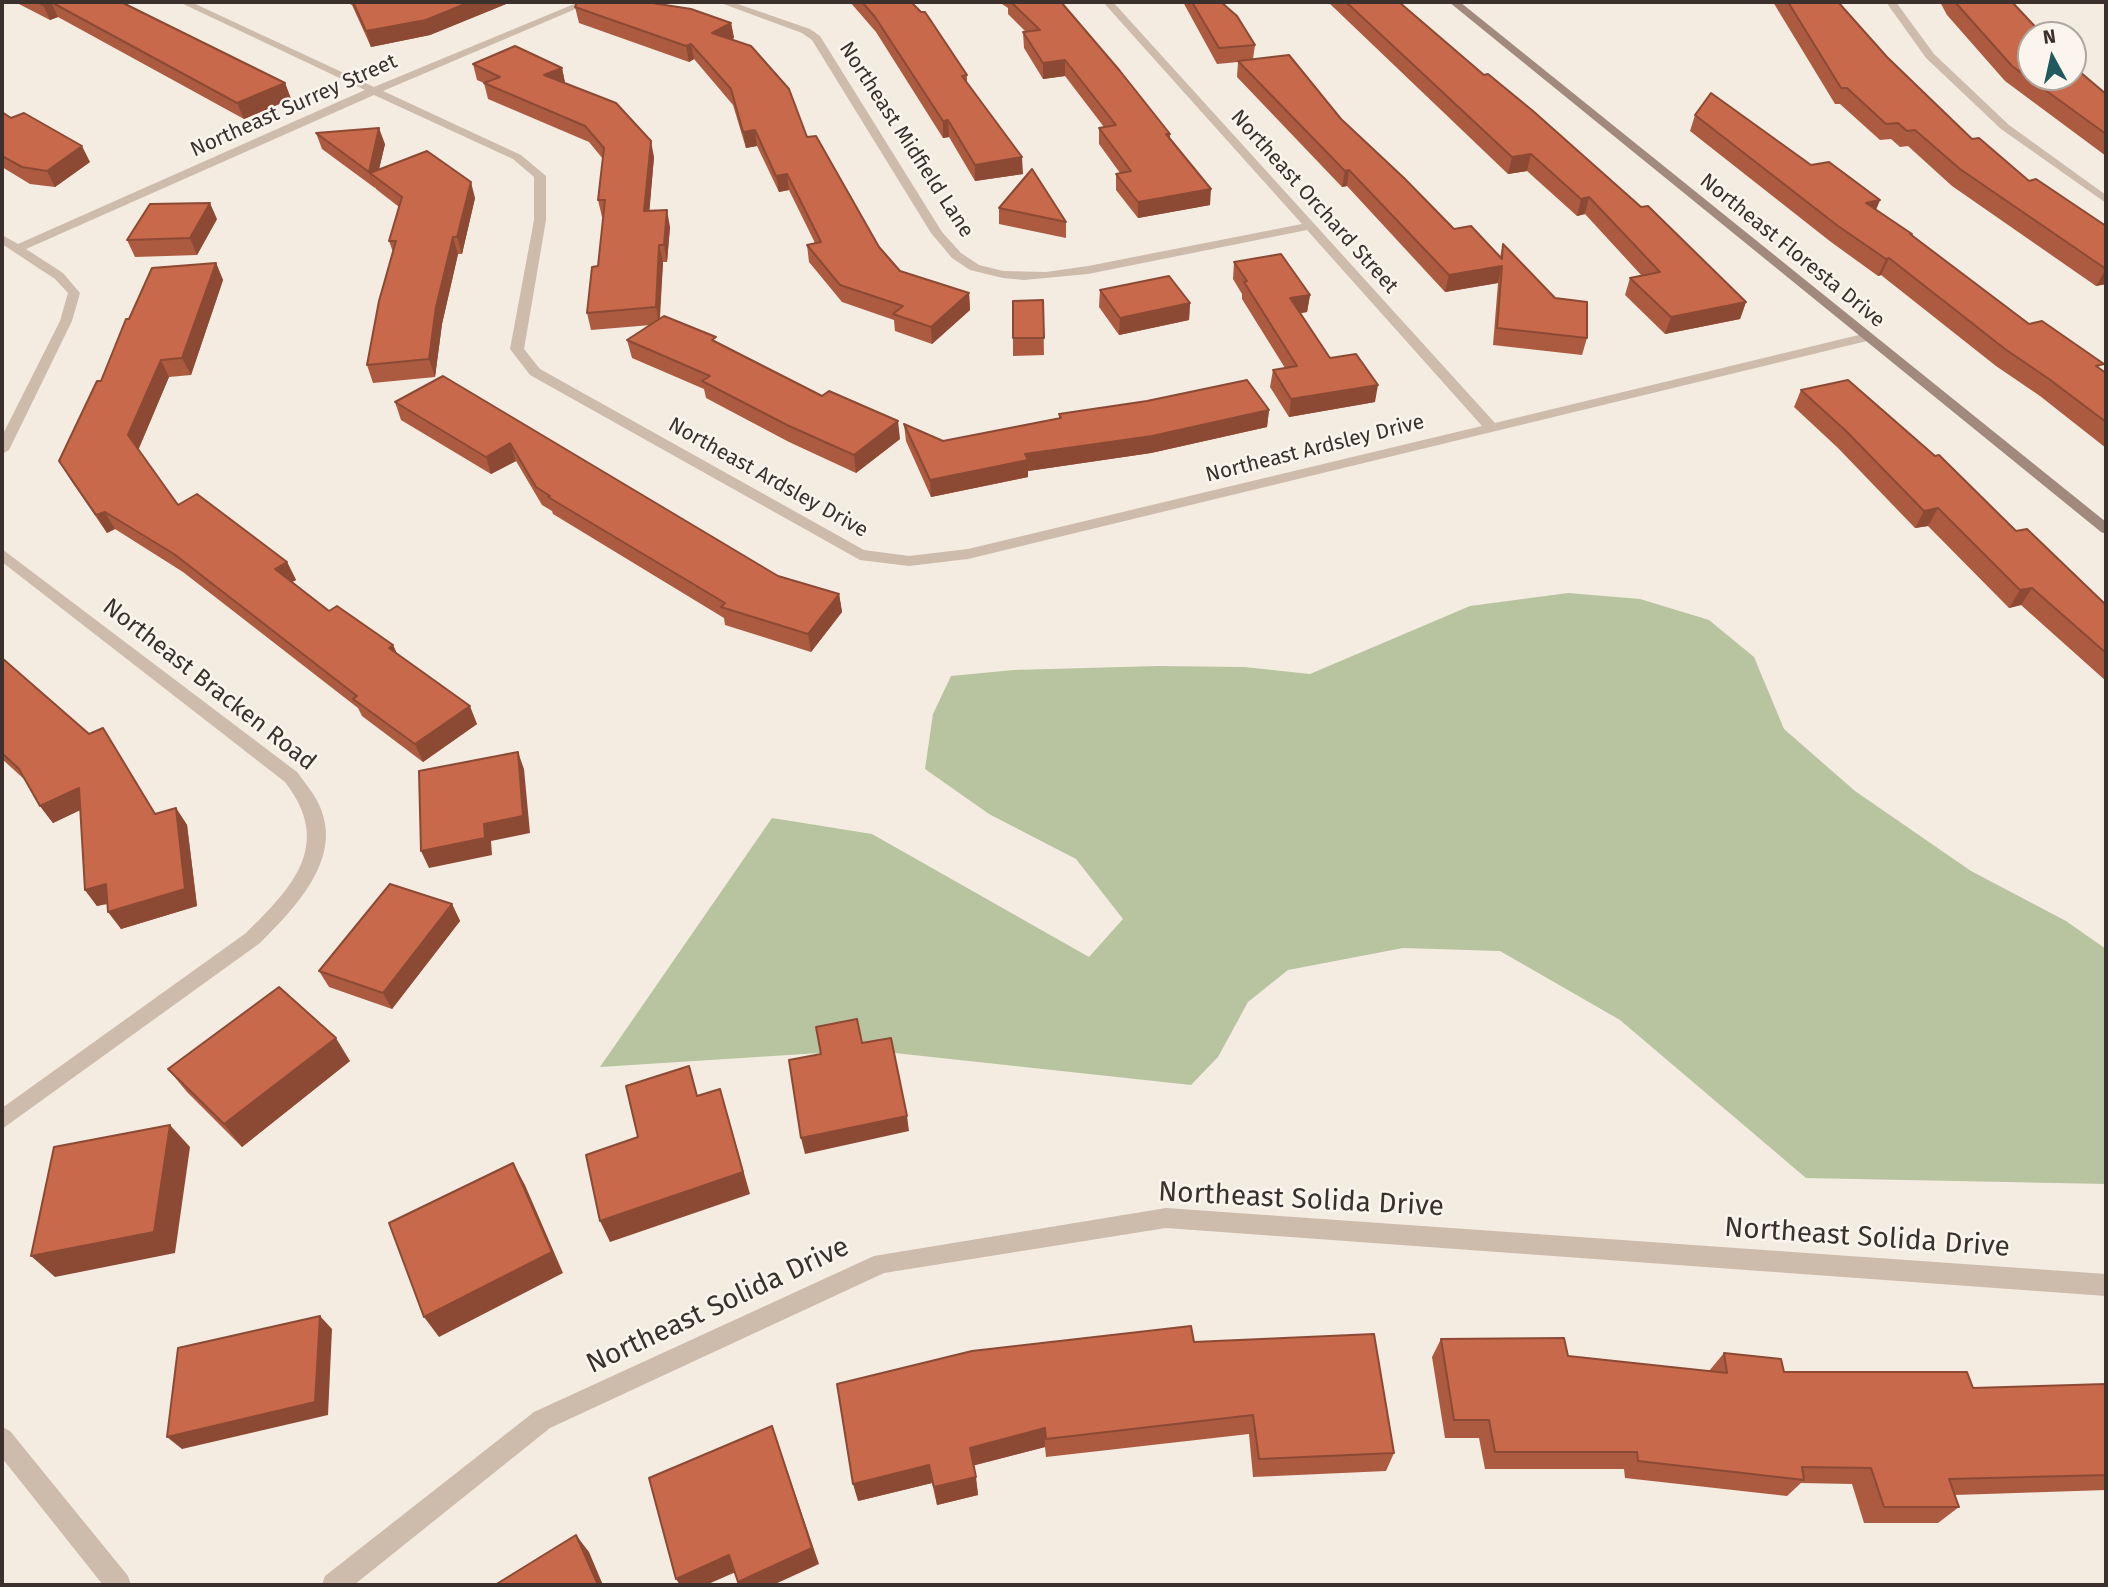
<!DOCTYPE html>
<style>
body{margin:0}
#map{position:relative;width:2108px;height:1587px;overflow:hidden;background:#f4ebe1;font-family:"Fira Sans",sans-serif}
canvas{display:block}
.frame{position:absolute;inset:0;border:4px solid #3b302b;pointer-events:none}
.north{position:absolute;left:2017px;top:21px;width:70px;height:70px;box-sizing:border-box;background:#fbf5ee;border:2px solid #aea6a0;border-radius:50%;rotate:352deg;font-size:19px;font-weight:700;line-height:28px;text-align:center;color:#3b302b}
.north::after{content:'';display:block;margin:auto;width:24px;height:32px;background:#1f5a5e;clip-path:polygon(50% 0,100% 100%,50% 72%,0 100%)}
</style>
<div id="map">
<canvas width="2108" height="1587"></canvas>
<div class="frame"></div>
<div class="north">N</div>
</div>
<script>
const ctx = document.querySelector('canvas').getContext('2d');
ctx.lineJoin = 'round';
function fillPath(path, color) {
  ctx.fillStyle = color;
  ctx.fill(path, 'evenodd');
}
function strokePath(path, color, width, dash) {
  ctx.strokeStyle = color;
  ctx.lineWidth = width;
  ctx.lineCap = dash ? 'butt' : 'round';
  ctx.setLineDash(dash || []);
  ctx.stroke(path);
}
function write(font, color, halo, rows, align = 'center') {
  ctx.font = font + ' "Fira Sans",sans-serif';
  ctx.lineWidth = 5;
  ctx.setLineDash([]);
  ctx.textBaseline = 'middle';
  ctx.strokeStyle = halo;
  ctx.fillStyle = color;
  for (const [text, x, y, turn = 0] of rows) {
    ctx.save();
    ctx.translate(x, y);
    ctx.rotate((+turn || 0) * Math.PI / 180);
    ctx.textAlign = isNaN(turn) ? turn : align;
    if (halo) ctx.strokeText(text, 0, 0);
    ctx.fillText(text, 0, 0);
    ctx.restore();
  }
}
const green = new Path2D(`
 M1568,593l72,6 69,21 45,37 30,72 71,62 116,80 95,50 40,28v235l-300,-6 -186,-158 -120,-69 -97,-3 -115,22 -40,32 -30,55 -27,28 -324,-35 -267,17 172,-249 100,16 217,123 34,-38 -47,-60 -87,-45 -64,-45 8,-55 18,-38 63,-6 144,-4 86,1 66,7 160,-68z`);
const street = new Path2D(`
 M179,2h12l183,85 205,-85h13l-209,89 138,64 25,21v44l-22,129 16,20 324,181 45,6 59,-7 514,-123 -175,-196 -219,44 -64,6 -21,-2 -33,-8 -18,-12 -21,-25 -119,-193 -10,-7 -84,-31h14l78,27 10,7 122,196 19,21 18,12 24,6 43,1 42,-6 214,-42 -199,-222h10l382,421 372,-90 7,4 -7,4 -899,218 -59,7 -49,-6 -330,-185 -20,-26 24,-129v-43l-21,-18 -139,-64 -348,154 37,24 17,20 -8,28 -63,129 -7,4v-18l58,-115 8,-28 -13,-14 -53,-35v-9l16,9 347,-154z
 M1886,2h10l38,52 75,71 97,70v8l-105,-74 -75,-71z
 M2,549l295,223c11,15 23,28 27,47 12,48 -34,94 -64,124l-258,186v-21l244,-175c48,-47 87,-89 39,-151l-283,-220z
 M1166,1208l940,66v22l-940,-68 -282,45 -334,155 -196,157h-32l3,-9 209,-164 340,-156z
 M2,1427l8,4 118,145 3,9h-28l-101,-127z`);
const secondary = new Path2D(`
 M1449,2h11l646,520v12l-5,-2z`);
const wall = new Path2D(`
 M15,2h106l164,81 6,16 -47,20 -186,-102 -8,3z
 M345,2h166l-81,33 -59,12 -19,-42z
 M850,2h61l56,73v8l56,91 -48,7 -26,-44 -6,1 -67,-106z
 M999,2h62l109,132v5l40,66 -72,13 -22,-28v-16l4,-1 -21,-29v-16l5,-1 -39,-51 -22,3 -19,-31 -1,-16h3l-18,-18v-6z
 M1183,2h38l34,43 -2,14 88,60 113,110 46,28 3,-13 84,94 -5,17 -89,-10 5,-62 -53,9 -98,-106 -5,1 -105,-110 1,-15 -21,2z
 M1328,2h71l347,300 -6,17 -75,15 -40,-39 5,-17 12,-2 -57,-62 -8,2 -50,-45 -19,3z
 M1773,2h65l49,55 85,82 57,42 77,45v58l-10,2 -144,-100 -44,-40 -8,1 -9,-8 -11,1 -40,-36h-5z
 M1940,2h72l66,69 28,23v62l-101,-75 -58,-66z
 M575,7l156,16 3,15 -3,2 76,97 72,110 21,24 69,22 1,17 -38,34 -37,-13 -1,-11 -52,-18 -33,-40 -2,-17 8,-2 -26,-53 -10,2 -22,-46 -11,2 -13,-43 -39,-46 -5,3 -110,-39z
 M473,64l89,4 3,15 89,74 -5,54 21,16 -3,35h-4l-3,57 57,23 183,97 -44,34 -67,-31 -83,-44 -2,-9 -72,-31 -5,-18 24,-15 -60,5 -4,-17 11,-47 5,-49h-1l-4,-17 5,-41 -14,-17 -101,-43 -4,-16 -7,-3z
 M2,112l88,50 -35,25 -25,-3 -28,-17z
 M1695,115l116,50 69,35 -4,9 153,115 77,49v75l-66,-52 -44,-30 -115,-91 -3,1 -47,-34 -141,-111z
 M316,133l69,11 -6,25 96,29 -13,56h-4l-16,70 -7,53 -62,6 -6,-18 26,-113 -4,-11 10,-34 -23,-18 -1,-2v1l-53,-39z
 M999,208l67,14v16l-67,-14z
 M217,219l-20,36 -62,2 -8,-17z
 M1234,262l76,33 -3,17 -6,1 29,45 45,44 -86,15 -19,-30 3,-17 12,-2 -43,-69v-5l-9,-15z
 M216,263l7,17 -32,95 -22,2 -31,73 40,55 109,57 9,18 -4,2 37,29 64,34 4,9 80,70 -54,38 -61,-46 -4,-8 -175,-136 -68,-43 -8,4 -37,-54 -11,-18 42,-80 28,-62z
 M1100,290l90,13 -1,17 -70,15 -20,-28z
 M1043,300l1,55 -31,1v-55z
 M443,376l335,200 61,18 3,18 -31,40 -86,-27 -1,-7 -171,-104 -1,-3 -10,-6 -26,-44 -25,13 -90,-54 -6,-18z
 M1801,390l215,141 90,74v76l-85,-76 -12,3 -81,-82 -13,2 -77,-80 -44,-41z
 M1269,410l-2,17 -116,26 -123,18v6l-97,20 -25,-56 -2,-17 39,17 116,-23v-4z
 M2,658l87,76 25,12 41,68 21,-6 11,17 10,81 -76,23 -13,-25 -11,2 -12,-16 -5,-80 -27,13 -13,-17 -15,-26 -23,-21z
 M452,904l8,17 -68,88 -63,-22 -10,-16z
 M350,1061l-108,86 -55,-55 -19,-23z
 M1441,1339l127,17 141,15 15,-18 60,19 189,16 133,-4v106l-151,5 4,12 -21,16h-74l-12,-39 -51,-1 -14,13 -162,-18 -1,-9h-139l-6,-31h-34l-13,-81z
 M1194,1342l200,111 -8,18 -133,6 -4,-43 -203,23 -1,-10 -71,18 4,30 -41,10 -5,-22 -74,18z`);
const shadedWall = new Path2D(`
 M51,2l7,15 -8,3 -7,-15z
 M470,2h41l-81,33 -59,12 -5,-16z
 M731,23l3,15 -20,10 -2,-15z
 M691,44l3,15 -5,3 -3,-16z
 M1065,60v16l-22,3v-16z
 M562,68l3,15 -21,-8z
 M285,83l6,16 -47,20 -7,-16z
 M948,120l1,17 -6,1v-17z
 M379,128l6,16 -8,34 -7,-5 5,15 -6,-16z
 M755,130l2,16 -11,2 -3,-16z
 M651,141l3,16 -6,71 -4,-17z
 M82,146l8,16 -35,25 -8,-16z
 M1531,154l-4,17 -19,3 4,-17z
 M1022,157l1,17 -48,7v-16z
 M1349,170l-2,16 -5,1 3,-16z
 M787,174l2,16 -10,2 -3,-16z
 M471,182l4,16 -13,56 -5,-17z
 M1211,189l-1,16 -72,13v-16z
 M1589,197l-4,17 -8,2 4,-17z
 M1880,200l-7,17 -7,-14z
 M210,203l7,16 -20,36 -7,-17z
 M667,210l3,17 -3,35 -3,-17z
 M453,237l5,17 -16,70 -7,53 -6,-18 7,-52z
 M659,245l4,17 -4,62 -3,-17z
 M1889,258l-8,17 -3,1 8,-17z
 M216,263l7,17 -32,95 -9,-17z
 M1502,266l-4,17 -53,9 4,-17z
 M2106,269v15l-10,2z
 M969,293l1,17 -38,34 -1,-17z
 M1310,295l-3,17 -19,3 2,-17z
 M1746,302l-6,17 -75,15 6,-17z
 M1190,303l-1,17 -70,15 1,-17z
 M161,360l8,17 -32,76 -9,-18z
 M1378,385l-3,17 -86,15 2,-18z
 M1269,410l-2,17 -116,26 -123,18v6l-97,20 -1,-17 95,-26z
 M898,421l2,18 -44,34 -2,-18z
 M510,443l6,18 -25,13 -5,-17z
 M1938,508l-10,18 -13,2 9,-17z
 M105,512l10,17 -8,4 -11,-18z
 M287,562l9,18 -12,6 -9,-17z
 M2032,588l-11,17 -12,3 11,-18z
 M839,594l3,18 -31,40 -3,-18z
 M393,645l8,17 -12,-14z
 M470,706l7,18 -54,38 -8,-18z
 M518,752l6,17 6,64 -39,8 1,14 -63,13 -8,-17z
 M79,788l12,17 -38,18 -13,-17z
 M176,808l11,17 10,81 -76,23 -13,-17z
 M106,884l13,16 -22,6 -12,-16z
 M452,904l8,17 -68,88 -9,-16z
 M336,1038l14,23 -108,86 -18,-23z
 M720,1089l30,105 -140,48 -10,-21z
 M907,1116l2,15 -104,23 -4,-16z
 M170,1125l20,22 -15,106 -120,24 -24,-21z
 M513,1163l12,22 38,88 -124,64 -15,-20z
 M320,1316l12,13 -4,86 -146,34 -15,-12z
 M772,1426l47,138 -46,21h-34l-1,-3z
 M1045,1428v19l-73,19 -2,-18z
 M929,1465l3,18 -74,18 -5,-17z
 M976,1477l2,18 -41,10 -3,-18z
 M576,1535l13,17 14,33h-5z
 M729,1555l9,16 -32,14h-26l-4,-6z`);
const building = new Path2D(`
 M37,2h84l164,81 -48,20 -186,-101 -8,3z
 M353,2h117l-44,18 -60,11z
 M577,2h69l45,7 40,14 -19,10 39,13 38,43 18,48 9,-1 63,111 21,24 69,22 -38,34 -38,-13 10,-8 -63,-21 -33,-40 14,-3 -34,-68 -11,2 -21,-46 -12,2 -12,-43 -40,-45 -5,2 -111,-39z
 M862,2h49l10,10h4l42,63 -5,1 60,81 -47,8 -27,-45 -5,1 -68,-104z
 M1011,2h50l59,69 50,63h-4l45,55 -73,13 -22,-28 15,-3 -32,-43 17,-3 -51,-65 -22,3 -20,-31 17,-2z
 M1192,2h29l16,14 18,29 -36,3z
 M1346,2h53l85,73 4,-1 45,37 108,96 7,-1 98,96 -75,15 -41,-39 30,-6 -71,-75 -8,2 -50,-45 -19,3z
 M1788,2h50l49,55 85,82 7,-1 50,43 7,-2 70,47v43l-146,-100 -45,-39 -8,1 -9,-8 -12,1 -39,-36h-6z
 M1955,2h57l31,33h-12v42h42v-11l33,28v40l-94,-68z
 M515,46l47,22 -18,7 72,28 35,38 -7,70 23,-1 -3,35h-5l-3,62 -69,6 5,-46 6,-1 7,-66h-7l6,-52 -19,-22 -101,-43 16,-6 -27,-13z
 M1289,55l52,64 63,59 50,51 17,-3 31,33 1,-15 52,54 32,4v36l-90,-10 5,-62 -53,9 -100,-105 -4,1 -107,-110z
 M1711,93l100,72 18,-3 51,38 -14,3 46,31h-2l119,90 13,-3 62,43 -8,2 10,7v49l-57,-43 -44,-30 -116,-91 -3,1 -48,-33 -143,-111z
 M2,112l9,6 13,-5 58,33 -35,25 -25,-4 -20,-11z
 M379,128l-10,44 -53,-39z
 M427,151l44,31 -14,55h-4l-17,70 -7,52 -62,6 12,-64 17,-60h-7l13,-44 -32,-24z
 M1032,169l34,53 -67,-14z
 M210,203l-20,35 -63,2 23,-36z
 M1281,254l29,41 -20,3 40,60 26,-4 22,31 -87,14 -18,-29 24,-4 -53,-84 3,-1 -13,-19z
 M216,263l-34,95 -21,2 -33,75 50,70 19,-11 90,68 -12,7 54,42 8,-5 56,39 -4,3 81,58 -55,38 -62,-45 4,-3 -183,-142 -69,-42 -9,3 -37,-54 38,-80h4l25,-62h3l23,-51z
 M1169,276l21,27 -70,15 -20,-28z
 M1043,300l1,38h-31v-37z
 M664,316l52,21 -4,3 110,56 7,-5 69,30 -44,34 -67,-30 -85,-44 8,-5 -83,-36z
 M443,376l335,200 61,18 -31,40 -87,-27 4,-4 -177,-106 2,-1 -14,-9 -26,-44 -24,14 -91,-55z
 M1247,380l22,30 -117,26 -127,18 3,6 -98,20 -26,-56 39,17 118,-23 -2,-4 88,-13z
 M1848,380l87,76 4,-1 77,76 11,-2 79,76v48l-74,-65 -12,2 -82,-82 -14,3 -78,-80 -45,-41z
 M2,658l87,76 14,-6 52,86 21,-6 9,81 -77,23 -2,-28 -21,6 -6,-102 -39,18 -21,-37 -17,-16z
 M518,752l5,64 -39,8 1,14 -64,13 -2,-80z
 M390,884l62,20 -69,89 -64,-22z
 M279,987l57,51 -112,86 -56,-55z
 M857,1019l5,24 29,-5 16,78 -106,22 -12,-78 32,-6 -5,-27z
 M689,1066l8,30 23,-7 23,83 -143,49 -14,-66 52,-18 -12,-51z
 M170,1125l-16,107 -123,24 23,-109z
 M513,1163l39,89 -128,65 -35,-94z
 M320,1316l-5,86 -148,35 11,-89z
 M1191,1326l3,16 180,-8 20,119 -135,6 -6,-44 -207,24 -1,-11 -75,20 6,29 -42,10 -5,-22 -76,19 -16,-100 135,-33z
 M1564,1338l4,18 159,17 -3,-20 57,6 3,13h183l6,16 133,-4v91l-157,4 10,28h-75l-13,-39 -69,-1 2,13 -166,-19 -1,-9h-142l-6,-32h-35l-13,-81z
 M772,1426l40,122 -74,34 -9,-27 -53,24 -27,-101z
 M576,1535l22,50h-103z`);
const farStreetnames = [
 ["Northeast Surrey Street",294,106,-24],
 ["Northeast Midfield Lane",906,140,57],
 ["Northeast Orchard Street",1314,202,48],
 ["Northeast Floresta Drive",1792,251,39],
 ["Northeast Ardsley Drive",1315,449,-14],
 ["Northeast Ardsley Drive",768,478,29]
];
const streetNames = [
 ["Northeast Bracken Road",209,685,38]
];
const nearStreetnames = [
 ["Northeast Solida Drive",1301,1200,3],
 ["Northeast Solida Drive",1867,1238,4],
 ["Northeast Solida Drive",718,1306,-25]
];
fillPath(green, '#b8c4a0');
fillPath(street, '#cdbbac');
fillPath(secondary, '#a18a7d');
fillPath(wall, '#ac5a40');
fillPath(shadedWall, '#8c4a34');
fillPath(building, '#c8694b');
strokePath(building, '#8c4a34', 2);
write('21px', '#3b302b', '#fbf5ee', farStreetnames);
write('24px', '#3b302b', '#fbf5ee', streetNames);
write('28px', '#3b302b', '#fbf5ee', nearStreetnames);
</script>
